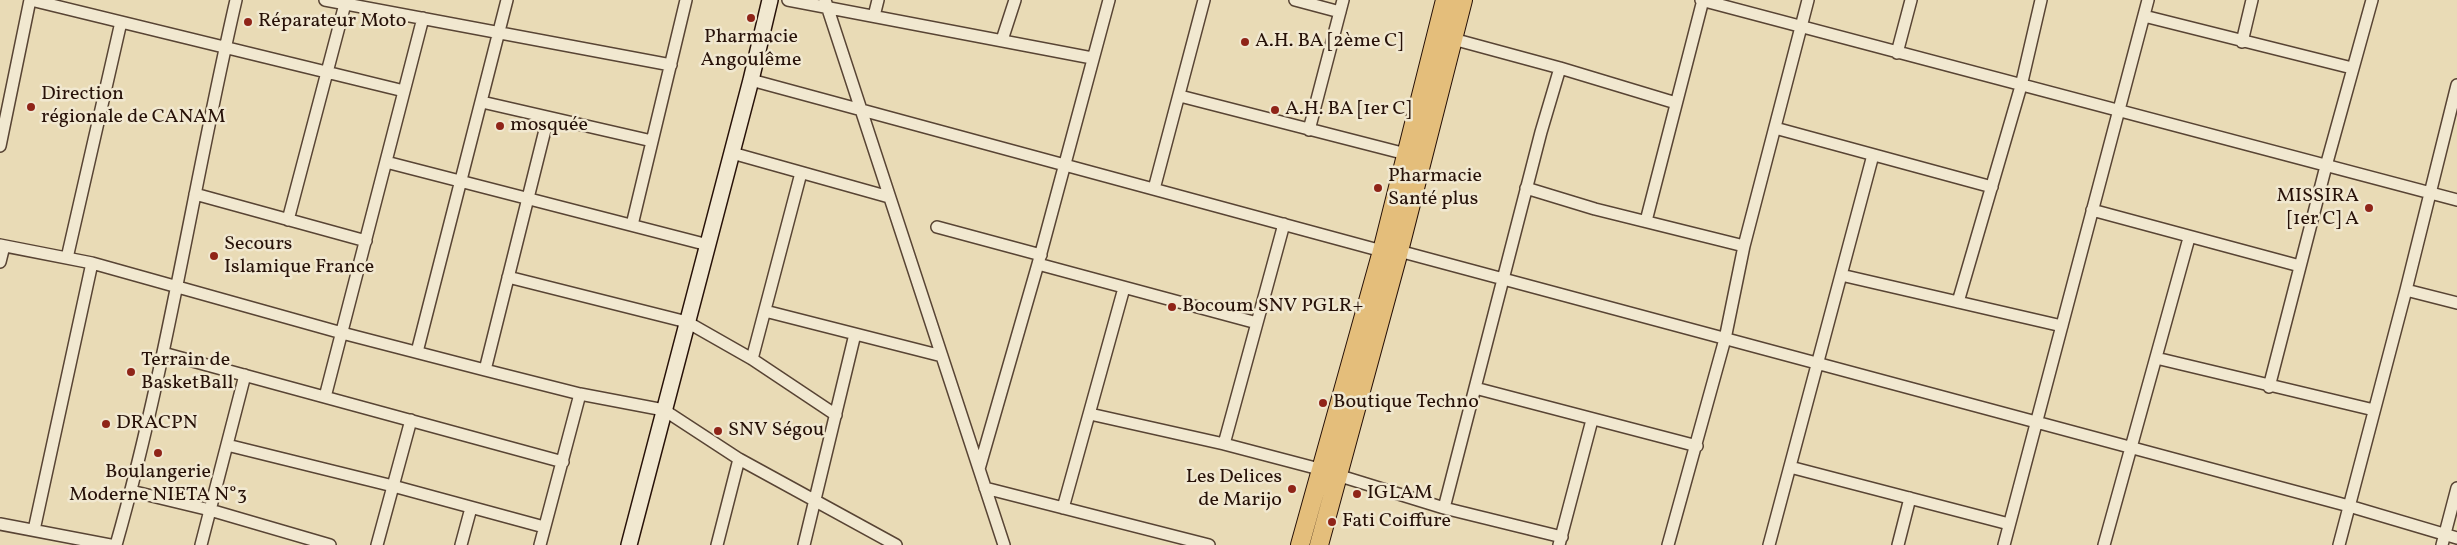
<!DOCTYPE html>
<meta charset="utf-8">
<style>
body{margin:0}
canvas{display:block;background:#e9dbb6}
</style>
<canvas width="2457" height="545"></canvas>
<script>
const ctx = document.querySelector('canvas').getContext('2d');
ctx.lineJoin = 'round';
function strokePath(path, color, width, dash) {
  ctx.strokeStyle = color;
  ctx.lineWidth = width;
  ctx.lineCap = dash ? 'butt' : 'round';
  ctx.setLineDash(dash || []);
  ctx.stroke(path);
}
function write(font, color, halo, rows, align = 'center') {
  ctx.font = font + ' Vollkorn,serif';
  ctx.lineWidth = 5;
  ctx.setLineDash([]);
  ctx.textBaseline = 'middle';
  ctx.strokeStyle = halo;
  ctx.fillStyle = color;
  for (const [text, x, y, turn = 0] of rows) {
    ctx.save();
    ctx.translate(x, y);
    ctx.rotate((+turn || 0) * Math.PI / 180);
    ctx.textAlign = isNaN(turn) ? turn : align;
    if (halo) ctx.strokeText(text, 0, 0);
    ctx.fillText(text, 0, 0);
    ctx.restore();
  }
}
const street = new Path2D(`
 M31,0l373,91
 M325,0l346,65
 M788,0l304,58
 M825,0l179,545
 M1295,0l45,12
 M1701,0l756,200
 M874,16l4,-16
 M2144,16l208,52
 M1453,39l107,29 116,35
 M1002,40l13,-40
 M2242,42l10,-42
 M1897,53l14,-53
 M751,80l631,171h17l950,255 108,32
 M1180,96l226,58
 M482,102l170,39
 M1775,128l217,59
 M1309,130l34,-130
 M0,146l30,-146
 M732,153l157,44
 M386,162l322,83
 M1526,188l69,21 149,37
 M1154,189l50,-189
 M195,194l171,47
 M2092,210l208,56
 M288,220l57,-216
 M1646,221l57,-221
 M632,225l54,-225
 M937,227l104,28
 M0,245l92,18 250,70 143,37 95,24 84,16 75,49 157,86
 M67,258l54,-236
 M0,262l4,-16
 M1038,264l219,59
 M1841,275l221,51
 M508,277l179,45 65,37 84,56
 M2406,290l51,13
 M1958,302l63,-216 20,-86
 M765,311l177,45
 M417,352l90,-352
 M163,353l400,109
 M2156,358l218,52
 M752,359l49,-186
 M485,370l63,-252
 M2269,387l57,-221 46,-166
 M1475,388l222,58
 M325,397l98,-379
 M1090,414l134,30 99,26
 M1224,444l60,-220
 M227,445l166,41 151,41
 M1790,467l219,57
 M979,469l59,-205 71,-264
 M1337,475l107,33 118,29
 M985,488l224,57
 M131,491l79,19 120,35
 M1063,508l61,-220
 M1444,508l97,-376 19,-64
 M0,524l110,21
 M34,530l58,-267
 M116,545c51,-179 78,-364 120,-545
 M201,545l44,-170
 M377,545l34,-125
 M461,545l10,-37
 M540,545l40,-151
 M717,545l22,-86
 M804,545l51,-211
 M1559,545l33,-125
 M1668,545l57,-206 19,-93 64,-246
 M1769,545l104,-390
 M1898,545l12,-47
 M2004,545l144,-545
 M2104,545l85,-307
 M2339,545l67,-255 51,-205
 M2442,545l15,-57`);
const secondary = new Path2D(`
 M629,545l122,-465 19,-80`);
const primary = new Path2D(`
 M1300,545l82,-294 63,-251
 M1319,545l80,-294 64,-251`);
const markers = [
 [751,18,5,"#8f2418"],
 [248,22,5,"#8f2418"],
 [1245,42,5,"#8f2418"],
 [31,107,5,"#8f2418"],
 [1275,110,5,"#8f2418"],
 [500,126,5,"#8f2418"],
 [1378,188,5,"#8f2418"],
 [2369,208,5,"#8f2418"],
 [214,256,5,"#8f2418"],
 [1172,307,5,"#8f2418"],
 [131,372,5,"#8f2418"],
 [1323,403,5,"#8f2418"],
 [106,424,5,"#8f2418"],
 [718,431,5,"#8f2418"],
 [158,453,5,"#8f2418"],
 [1292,489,5,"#8f2418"],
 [1357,494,5,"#8f2418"],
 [1332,522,5,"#8f2418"]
];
const poiNames = [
 ["Réparateur Moto",258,22],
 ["Pharmacie",751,38,"center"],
 ["Angoulême",751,61,"center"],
 ["A.H. BA [2ème C]",1255,42],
 ["Direction",41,95],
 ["régionale de CANAM",41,118],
 ["A.H. BA [1er C]",1285,110],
 ["mosquée",510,126],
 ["Pharmacie",1388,177],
 ["Santé plus",1388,200],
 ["MISSIRA",2359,197,"right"],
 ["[1er C] A",2359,220,"right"],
 ["Secours",224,245],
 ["Islamique France",224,268],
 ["Bocoum SNV PGLR+",1182,307],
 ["Terrain de",141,361],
 ["BasketBall",141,384],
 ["Boutique Techno",1333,403],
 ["DRACPN",116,424],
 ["SNV Ségou",728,431],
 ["Boulangerie",158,473,"center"],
 ["Moderne NIETA N°3",158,496,"center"],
 ["Les Delices",1282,478,"right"],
 ["de Marijo",1282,501,"right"],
 ["IGLAM",1367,494],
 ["Fati Coiffure",1342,522]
];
strokePath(street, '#584434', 14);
strokePath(secondary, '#271108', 18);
strokePath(primary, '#271108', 20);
strokePath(street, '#f1e8d0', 11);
strokePath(secondary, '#f1e8d0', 15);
strokePath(primary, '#e4be7b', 18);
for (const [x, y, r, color] of markers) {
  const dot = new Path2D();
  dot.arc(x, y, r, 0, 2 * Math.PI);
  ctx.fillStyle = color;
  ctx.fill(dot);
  strokePath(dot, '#f1e8d0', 2);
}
write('20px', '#271108', '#f1e8d0', poiNames, 'left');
</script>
